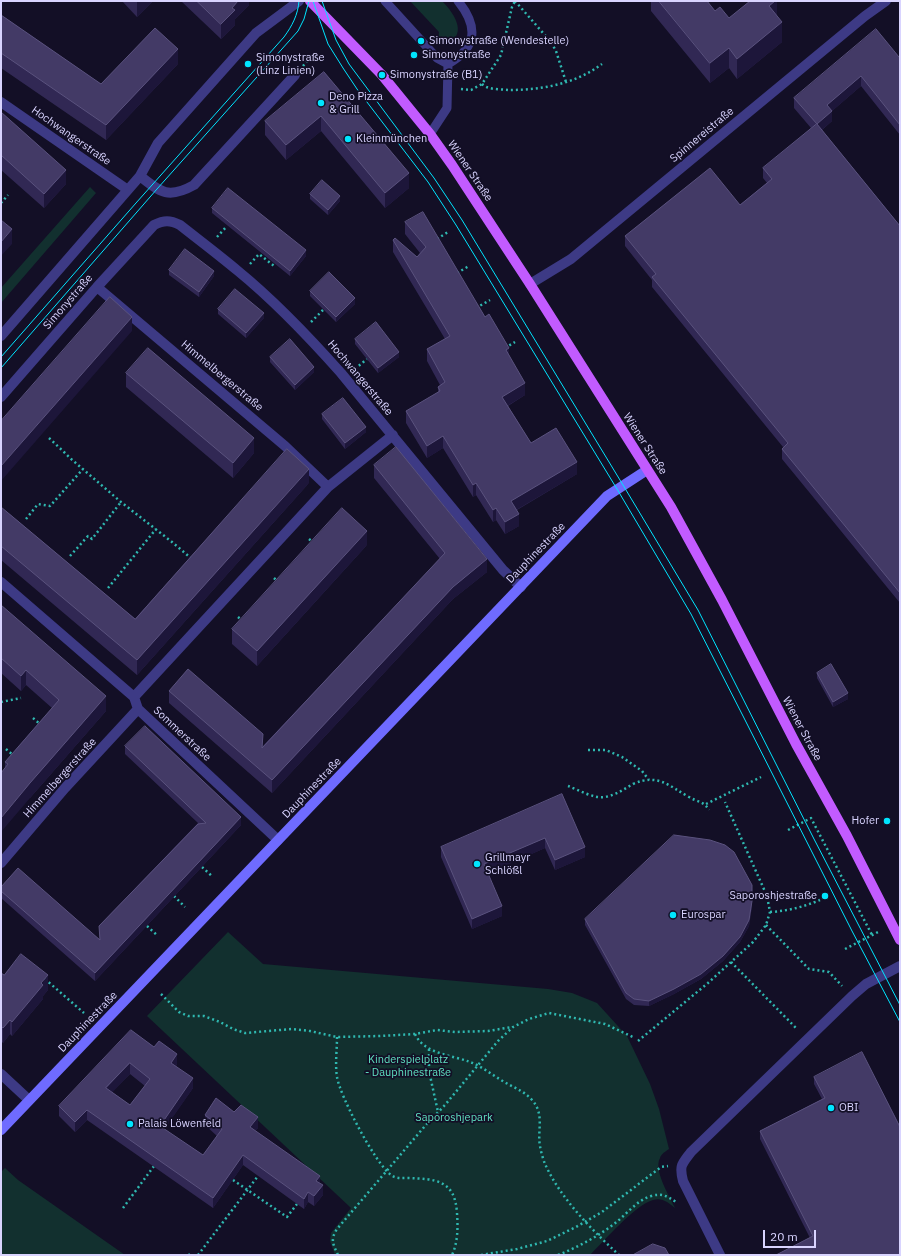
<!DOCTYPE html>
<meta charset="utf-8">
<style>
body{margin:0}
#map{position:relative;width:901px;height:1256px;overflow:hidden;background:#130f26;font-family:"IBM Plex Sans",sans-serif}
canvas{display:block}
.frame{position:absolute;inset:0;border:2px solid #d9d4ff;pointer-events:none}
.scale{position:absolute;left:763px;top:1230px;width:53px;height:18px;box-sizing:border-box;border:2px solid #d9d4ff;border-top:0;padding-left:5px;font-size:12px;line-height:14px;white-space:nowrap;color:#d9d4ff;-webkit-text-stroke:3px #130f26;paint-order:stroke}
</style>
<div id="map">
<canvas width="901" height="1256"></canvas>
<div class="frame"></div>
<div class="scale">20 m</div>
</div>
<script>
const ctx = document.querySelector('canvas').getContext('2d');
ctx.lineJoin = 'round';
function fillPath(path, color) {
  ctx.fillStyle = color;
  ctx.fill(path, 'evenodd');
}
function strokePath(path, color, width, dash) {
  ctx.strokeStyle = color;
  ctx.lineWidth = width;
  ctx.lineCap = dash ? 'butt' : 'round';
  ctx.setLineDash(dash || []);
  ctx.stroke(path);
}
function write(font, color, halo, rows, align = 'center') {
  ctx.font = font + ' "IBM Plex Sans",sans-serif';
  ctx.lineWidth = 3.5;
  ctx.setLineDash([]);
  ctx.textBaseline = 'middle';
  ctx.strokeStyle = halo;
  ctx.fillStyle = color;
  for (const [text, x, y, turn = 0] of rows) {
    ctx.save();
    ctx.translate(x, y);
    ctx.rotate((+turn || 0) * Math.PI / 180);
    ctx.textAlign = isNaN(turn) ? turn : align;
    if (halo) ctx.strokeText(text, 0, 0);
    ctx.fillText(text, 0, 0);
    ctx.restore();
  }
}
const green = new Path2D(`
 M410,1h32c14,14 27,36 1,44l-5,-3 1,-10z
 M90,187l6,6 -95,110v-15z
 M228,932l35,32 285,25 24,4 25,10 30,33 23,48 9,25 10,40c-3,2 -8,5 -9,9 -7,12 10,39 15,50 -6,-5 -13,-11 -22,-8 -17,4 -50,42 -63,55h-255l-5,-14 1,-8 20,-25 -204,-192z
 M5,1168l13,12 107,75h-124v-83z`);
const path = new Path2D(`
 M515,1l36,41 5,9 10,31
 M303,66l6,-7
 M482,84c6,6 18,5 27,6 33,0 66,-6 93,-26
 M461,89l10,1 11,-6 19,-29 11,-48 3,-6
 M1,203l7,-8
 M217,237l10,-11
 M437,239l11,-7
 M250,264l9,-10 15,12 1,-2
 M457,273l12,-7
 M476,308l14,-8
 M311,322l12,-12
 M505,348l10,-6
 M355,369l12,-10
 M49,438l15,14 6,6 51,44 51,40 20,17
 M26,519l12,-15 12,2 33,-37
 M309,539l6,5
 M70,556l18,-20 4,3 29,-37
 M274,578l5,5
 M108,588l48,-59
 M238,617l6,5
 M1,702l20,-4
 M33,718l8,7
 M6,749l8,7
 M588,750h18l16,7 20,14 7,9
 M568,786c11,4 26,13 37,11 11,-2 19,-8 28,-13 25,-11 36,2 56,13 8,5 15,4 20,13
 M706,804l55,-27
 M788,830l23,-12 61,117
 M202,867l11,10
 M174,896l11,11
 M770,912c18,-1 33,-5 50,-12
 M766,925l43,44 20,3 13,14
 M147,926l11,10
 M845,949l35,-18
 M731,962l66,67
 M45,979l39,34
 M161,994l18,18 9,4h16l16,6 13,7 12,4 47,-4 18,2 27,6 43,-1 35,-2 22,-4 18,2 33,-1 24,-4
 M415,1034c9,20 37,21 55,28 11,4 21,12 31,18 11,7 22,10 31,20 13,14 5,31 8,46 1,6 3,13 5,18 16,35 46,65 74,91
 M337,1037c0,13 -2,27 0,40 3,19 38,86 54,98 5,4 11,3 17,3 28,1 47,2 49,35 1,14 1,29 -5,42
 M638,1041l70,-58 45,-41 13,-17 4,-13 -3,-16 -42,-94
 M429,1049v22l9,41
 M233,1180l54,37 10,-13
 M123,1208l31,-42
 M189,1255l1,-1
 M198,1255l60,-79
 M338,1255c-5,-11 -8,-15 -1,-26l88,-103 20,-21 53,-64 15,-14 16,-8 20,-6 56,11 30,14
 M481,1255l36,-6 30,-8 29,-14 26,-15 59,-45 7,-1
 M558,1255c20,-8 39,-18 56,-31 12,-9 23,-24 37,-28 11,-3 16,0 25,6`);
const service = new Path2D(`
 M385,1l52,57 11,6
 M448,64c30,-17 30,-38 10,-63
 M430,134l17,-26 1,-44`);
const minor = new Path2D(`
 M1,102l127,88
 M140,176c21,17 29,23 54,9l101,-110
 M530,284l41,-25 294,-243 21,-15
 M97,287l188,159 43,41
 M1,336l139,-160 18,-33 98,-110 43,-32
 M1,397l96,-110 57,-62c10,-5 16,-5 26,0 19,15 39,30 58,46 38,31 71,66 103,102l162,197 18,17
 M1,582l133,115 4,12 140,131
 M134,697l194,-210 65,-52
 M1,863l64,-75 73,-79
 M1,1074l28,26
 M720,1255l-37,-74c-4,-16 -1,-17 8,-29l161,-156 14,-12 34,-18`);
const secondary = new Path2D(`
 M1,1130l606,-634 40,-26`);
const primary = new Path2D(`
 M310,1l72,74 48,59 22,31 78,119 141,223 51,93 74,144 51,92 53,104`);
const tram = new Path2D(`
 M313,1l15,43 15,24 14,21 71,93 28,43 161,264 74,125 52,102 109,215 48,91
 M322,1l14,39 13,24 85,114 28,42 161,265 75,125 116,229 86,166
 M1,357l135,-154 148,-166c8,-11 14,-22 15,-36
 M1,368l156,-179 141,-158 6,-12 5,-18`);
const wall = new Path2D(`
 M122,1h31l-16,16z
 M181,1h68v4l-14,14v6l-14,14z
 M651,1h56l8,10 14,7 48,-17v15l5,26 -45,37 -8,-11 -19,15 -59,-72z
 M1,15l100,69 77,-20 -72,76 -105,-72z
 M900,56v79l-39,-49 -29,25v10l-10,9 78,96v377l-118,-144v-10l1,-2 -131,-160v-7l-27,-34v-10l115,-31 27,-22 -4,-5v-10l48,-40 -17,-20v-10z
 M324,72l85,116 -24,20 -64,-77 -35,29 -21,-25v-14z
 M1,112l65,72 -22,24 -43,-38z
 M310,194l30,7 -12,14 -18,-16z
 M212,208l94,48 -16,20 -78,-63z
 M405,222l80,95 24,38 16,40 -17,11 23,37 46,31 -60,36 2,16 -14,8 -9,-14 -3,2 -17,-27 -3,2 -30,-49 -16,10 -21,-35v-12l32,-18v-6l2,-2 -13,-24v-12l18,-10 -52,-87v-12l24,17 3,-4 -15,-19z
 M169,270l45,6 -15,21 -30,-22z
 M310,291l45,13 -19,18 -26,-26z
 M218,309l46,9 -18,20 -28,-24z
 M355,339l44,18 -21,16 -23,-29z
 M270,357l44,15 -19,18 -25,-28z
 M126,373l128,80 -21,25 -107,-91z
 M322,414l44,18 -21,17 -23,-30z
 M374,465l113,107 -34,27 -181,194 -103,-90v-12l94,55 177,-187 -66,-81z
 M309,483l-172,192 -136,-115v-53l134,112z
 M367,545l-110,121 -25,-22v-15z
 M1,605l105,106 -76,87 -25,-29v-7l47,-54 -26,-23 -5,6 -20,-18z
 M817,673l31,26 -15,8 -16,-29z
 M125,746l116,79 -146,156 -94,-83v-11l99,53 -1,-14 99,-103 -73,-69z
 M562,794l23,63 -30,13 -10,-22 -57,25 14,43 -30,13 -31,-72v-10z
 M752,906l-3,20 -9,16 -17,19 -22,18 -27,15 -25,12 -15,-1 -8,-6 -41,-74v-6z
 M1,973l3,2 44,15 -5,6v3l-31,37 -2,-2 -7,9 -2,-2z
 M131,1030l46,34 -1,2 17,22 -29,41 39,26 14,-19 -12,-11v-10l29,-3 24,16 -3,3 65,52 3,12 -9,11 -6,-4 -4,7 -61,-44 -30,43 -126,-88 -12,12 -16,-16v-10zM130,1074l15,12 -15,19 -18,-13z
 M814,1077l86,50v128l-90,-17 -50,-99v-8l62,-32 -8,-15z`);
const shadedWall = new Path2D(`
 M138,1h15l-16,16v-15z
 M238,1h11v4l-14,14v6l-14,14v-15l11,-16z
 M775,1h2v19l-8,-14z
 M782,22v20l-45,37v-20z
 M729,48v20l-19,15v-20z
 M178,49v15l-72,76v-15z
 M861,76v10l-29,25v10l-15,13v-10l10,-19z
 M321,116v15l-35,29v-15z
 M66,170v14l-22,24v-14z
 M409,173v15l-24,20v-15z
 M340,196v5l-12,14v-5z
 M12,229v15l-11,12v-14z
 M306,250v6l-16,20v-5z
 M214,271v5l-15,21v-5z
 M355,298v6l-19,18v-5z
 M264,313v5l-18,20v-5z
 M132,317v14l-131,150v-15z
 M509,348v11l-3,-9z
 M399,352v5l-21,16v-5z
 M314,367v5l-19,18v-5z
 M525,383v12l-23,14v-12z
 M366,427v5l-21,17v-6z
 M443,436v12l-16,10v-12z
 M254,438v15l-21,25v-15z
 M577,462v12l-66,39v-12z
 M309,469v14l-172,192v-15z
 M476,483v12l-3,2v-12z
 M496,508v12l-3,2v-12z
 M519,514v12l-14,8v-12z
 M367,531v14l-110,121v-15z
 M487,559v13l-34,27 -181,194v-13l181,-193z
 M26,670v15l-5,6v-15z
 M848,693v6l-15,8v-5z
 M106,696v15l-76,87 -29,34v-14l29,-35z
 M263,734v12l-1,2z
 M241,817v8l-146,156v-8z
 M545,838v10l-61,27v-11z
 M585,847v10l-30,13v-10z
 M752,901v5l-3,20 -9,16 -17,19 -22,18 -27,15 -25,12v-5z
 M502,906v10l-30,13v-10z
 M48,975v15l-5,6v3l-31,37v-14z
 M10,1020v14l-7,9v-15z
 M177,1054v10l-6,9v-10z
 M130,1063v11l-24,25v-11z
 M193,1078v10l-33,48v-10z
 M87,1110v10l-12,12v-10z
 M258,1117v11l-8,10v-11z
 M243,1155v10l-30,43v-10z
 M320,1176v10l-4,-5z
 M323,1185v10l-9,11v-10z
 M308,1192v10l-4,7v-10z`);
const building = new Path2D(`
 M197,1h41l-6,7 3,2 -14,14z
 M659,1h48l8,10 5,-4 9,11 21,-17h25l-6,5 13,16 -45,37 -8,-11 -19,15z
 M1,15l100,69 54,-56 23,21 -72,76 -105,-72z
 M876,29l23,28 1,-1v69l-39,-49 -34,29 5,6 -15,13 -23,-26z
 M324,72l85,101 -24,20 -64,-77 -35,29 -21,-24z
 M1,112l65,58 -22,24 -43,-39z
 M817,124l83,102v367l-118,-144 6,-6 -136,-166 4,-3 -31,-38 85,-68 30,37 32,-26 -9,-11z
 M322,180l18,16 -12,14 -18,-16z
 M228,188l78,62 -16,21 -78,-63z
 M423,212l62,105 4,-3 20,34 -3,2 19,33 -23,14 29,46 25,-15 21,34 -66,39 8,13 -14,8 -9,-14 -3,2 -17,-27 -3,2 -30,-49 -16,10 -21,-35 34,-20 -2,-4 7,-5 -18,-33 23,-13 -57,-96 2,-2 22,19 9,-10 -21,-25z
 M1,220l11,9 -11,13z
 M185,249l29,22 -15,21 -30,-22z
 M329,272l26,26 -19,19 -26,-26z
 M235,289l29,24 -18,20 -28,-24z
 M110,297l22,20 -131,149v-45z
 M376,322l23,30 -21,16 -23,-29z
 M290,339l24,28 -19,18 -25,-28z
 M148,348l106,90 -21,25 -107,-90z
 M343,398l23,29 -21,16 -23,-29z
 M396,447l91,112 -34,28 -181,193 -103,-89 19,-22 75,65 -1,14 183,-195 -71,-88z
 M287,449l22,20 -172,191 -136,-114v-39l134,112z
 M342,508l25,23 -110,120 -25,-22z
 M1,605l105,91 -76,87 -29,35v-45l7,-9 -3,-2 54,-62 -33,-30 -5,6 -20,-18z
 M831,664l17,29 -15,9 -16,-29z
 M145,726l96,91 -146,156 -94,-82v-4l17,-19 82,72 -1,-14 99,-102 8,-1 -81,-77z
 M562,794l23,53 -30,13 -10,-22 -61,26 18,42 -30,13 -31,-72z
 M674,835l36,5 15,5 9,7 18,33v16l-3,19 -9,17 -17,19 -22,18 -27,15 -25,12 -15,-2 -8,-6 -41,-74z
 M21,954l27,21 -7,8 2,2 -31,37 -2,-2 -7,8 -2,-2v-53l3,2z
 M131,1030l23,17 5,-6 18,13 -6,9 22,15 -33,48 43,29 19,-26 -17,-14 11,-17 18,14 7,-7 17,12 -8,10 70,49 -4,5 7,4 -9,11 -6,-4 -4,7 -61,-44 -30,43 -126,-88 -12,12 -16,-16zM130,1063l20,16 -20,26 -24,-17z
 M862,1052l38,75v128h-124l37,-19 -53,-105 65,-33 -11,-21z
 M653,1244l12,4 4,7h-36z`);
const markers = [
 [421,41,4,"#00e5ff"],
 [414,55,4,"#00e5ff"],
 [248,64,4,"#00e5ff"],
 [382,75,4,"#00e5ff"],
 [321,103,4,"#00e5ff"],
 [348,139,4,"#00e5ff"],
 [887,821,4,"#00e5ff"],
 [477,864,4,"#00e5ff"],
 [825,896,4,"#00e5ff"],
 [673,915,4,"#00e5ff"],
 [831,1108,4,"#00e5ff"],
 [130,1124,4,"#00e5ff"]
];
const poiNames = [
 ["Simonystraße (Wendestelle)",429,41],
 ["Simonystraße",422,55],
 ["Simonystraße",256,58],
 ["(Linz Linien)",256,71],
 ["Simonystraße (B1)",390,75],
 ["Deno Pizza",329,97],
 ["& Grill",329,110],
 ["Kleinmünchen",356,139],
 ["Hofer",879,821,"right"],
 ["Grillmayr",485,858],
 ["Schlößl",485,871],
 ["Saporoshjestraße",817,896,"right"],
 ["Eurospar",681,915],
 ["OBI",839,1108],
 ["Palais Löwenfeld",138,1124]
];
const streetNames = [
 ["Spinnereistraße",702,135,-40],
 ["Hochwangerstraße",71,136,35],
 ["Wiener Straße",470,171,56],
 ["Simonystraße",68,302,-49],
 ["Himmelbergerstraße",222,376,40],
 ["Hochwangerstraße",360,378,50],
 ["Wiener Straße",645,444,57],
 ["Dauphinestraße",536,553,-46],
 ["Wiener Straße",802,729,62],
 ["Sommerstraße",182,734,43],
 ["Himmelbergerstraße",60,778,-48],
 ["Dauphinestraße",312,788,-46],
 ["Dauphinestraße",88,1022,-46]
];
const parkNames = [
 ["Kinderspielplatz",408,1060],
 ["- Dauphinestraße",408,1073],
 ["Saporoshjepark",454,1118]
];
fillPath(green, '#12302f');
strokePath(path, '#2fb8b0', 2.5, [2, 3]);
strokePath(service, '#3d3a85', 9);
strokePath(minor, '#3d3a85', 10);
strokePath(secondary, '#6f6bff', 10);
strokePath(primary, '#c25bff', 10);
strokePath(tram, '#00e5ff', 1);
fillPath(wall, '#312854');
fillPath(shadedWall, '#1d163a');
fillPath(building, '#433a66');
strokePath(building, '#5a527e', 1);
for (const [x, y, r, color] of markers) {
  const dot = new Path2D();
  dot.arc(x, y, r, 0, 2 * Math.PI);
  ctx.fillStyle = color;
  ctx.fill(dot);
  strokePath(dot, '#130f26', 1.5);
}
write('11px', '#d9d4ff', '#130f26', poiNames, 'left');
write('11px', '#d9d4ff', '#130f26', streetNames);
write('11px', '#5fe0c0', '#130f26', parkNames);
</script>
